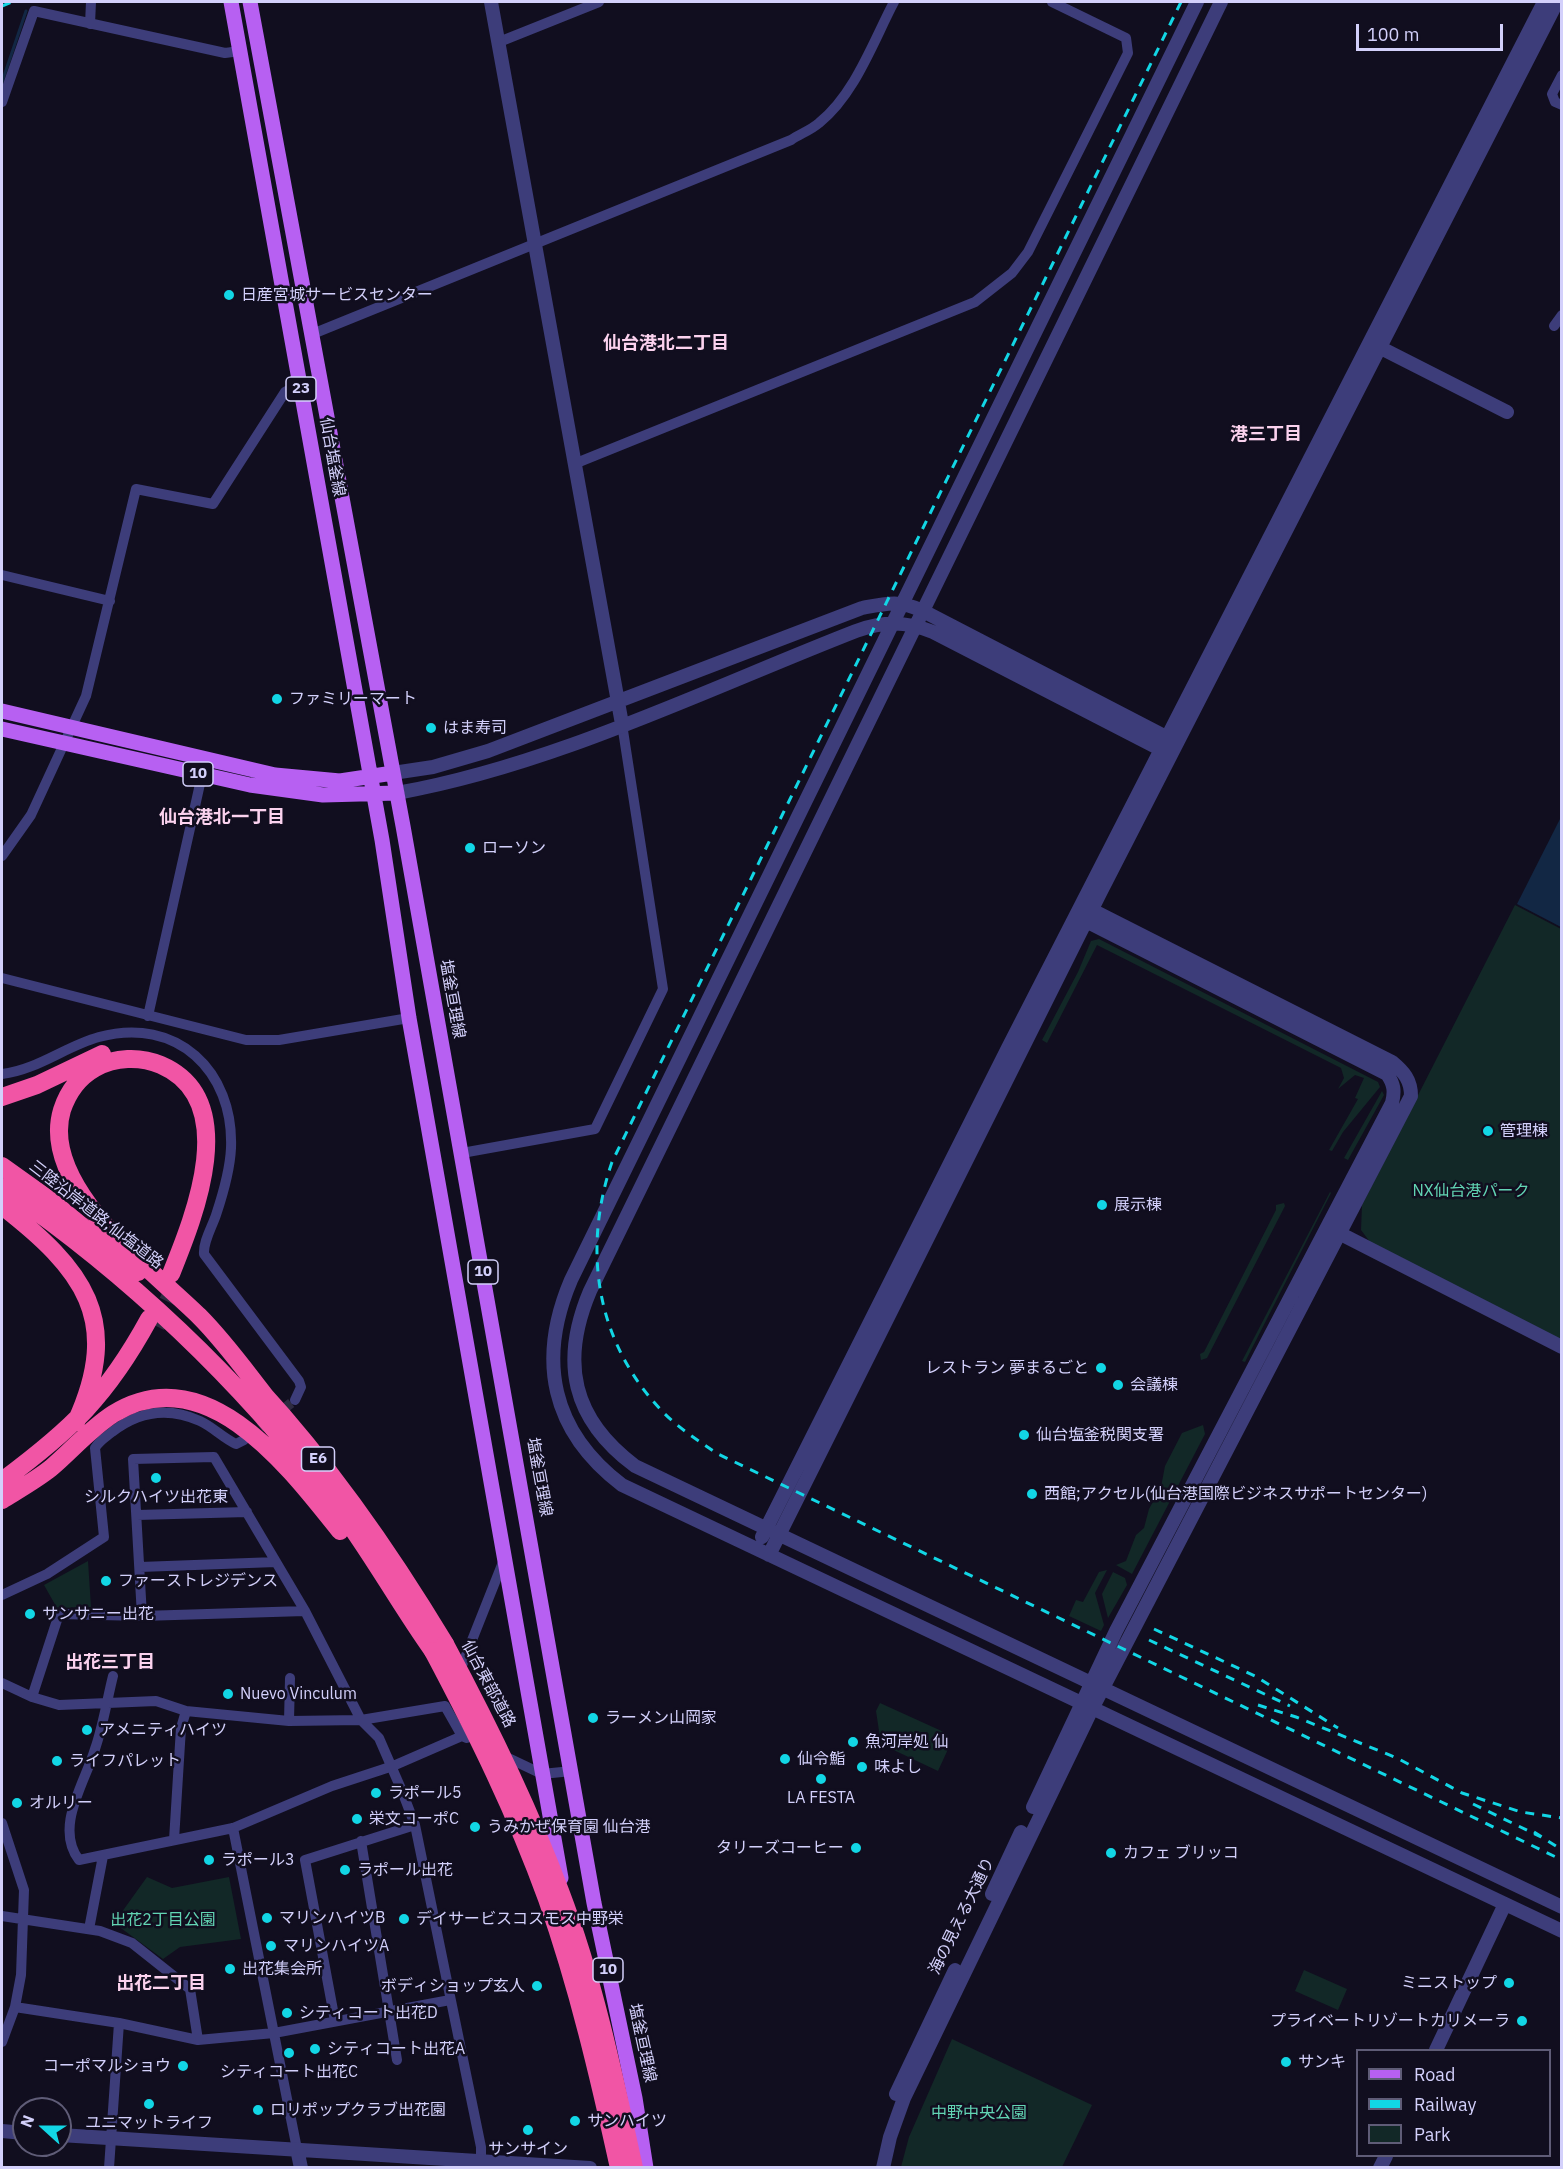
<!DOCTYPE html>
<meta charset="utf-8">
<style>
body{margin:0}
#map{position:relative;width:1563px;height:2169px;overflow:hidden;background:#110e1f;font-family:"IBM Plex Sans",sans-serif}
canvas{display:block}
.frame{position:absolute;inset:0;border:3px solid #d3d0fb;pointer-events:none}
.legend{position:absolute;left:1356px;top:2049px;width:195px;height:108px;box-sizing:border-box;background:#110e1f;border:2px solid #5f5c77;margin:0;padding:8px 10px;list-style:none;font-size:18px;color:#d3d0fb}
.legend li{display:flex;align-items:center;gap:12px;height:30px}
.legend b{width:30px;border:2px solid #5f5c77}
.north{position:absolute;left:12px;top:2097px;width:60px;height:60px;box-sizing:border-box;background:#110e1f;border:2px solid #5f5c77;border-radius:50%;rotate:291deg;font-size:16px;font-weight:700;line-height:24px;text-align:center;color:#d3d0fb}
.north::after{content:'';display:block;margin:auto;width:21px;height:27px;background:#12d6e5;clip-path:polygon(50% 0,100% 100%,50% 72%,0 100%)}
.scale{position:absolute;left:1356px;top:24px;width:147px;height:27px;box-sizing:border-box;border:3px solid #d3d0fb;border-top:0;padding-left:8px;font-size:18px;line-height:21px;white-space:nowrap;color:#d3d0fb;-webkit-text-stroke:4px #110e1f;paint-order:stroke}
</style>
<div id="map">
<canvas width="1563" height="2169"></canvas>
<div class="frame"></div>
<ul class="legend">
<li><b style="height:8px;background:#b760f2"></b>Road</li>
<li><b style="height:8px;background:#12d6e5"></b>Railway</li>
<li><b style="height:16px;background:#122827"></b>Park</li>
</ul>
<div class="north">N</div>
<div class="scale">100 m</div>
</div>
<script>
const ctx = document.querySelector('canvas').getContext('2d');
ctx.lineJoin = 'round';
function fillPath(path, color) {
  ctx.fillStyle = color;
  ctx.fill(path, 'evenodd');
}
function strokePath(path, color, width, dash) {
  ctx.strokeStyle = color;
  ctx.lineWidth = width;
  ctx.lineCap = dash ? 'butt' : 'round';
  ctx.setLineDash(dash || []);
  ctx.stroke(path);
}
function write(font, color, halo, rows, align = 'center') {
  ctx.font = font + ' "IBM Plex Sans","Noto Sans JP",sans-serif';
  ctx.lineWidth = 5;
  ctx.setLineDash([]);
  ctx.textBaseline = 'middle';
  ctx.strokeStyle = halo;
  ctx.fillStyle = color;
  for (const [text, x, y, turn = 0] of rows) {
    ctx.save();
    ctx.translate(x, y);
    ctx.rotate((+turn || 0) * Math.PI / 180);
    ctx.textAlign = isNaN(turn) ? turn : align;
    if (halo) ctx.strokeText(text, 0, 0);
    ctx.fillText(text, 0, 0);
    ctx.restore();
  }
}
const green = new Path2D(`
 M1515,905l46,24v411l-191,-98 -9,-12 1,-25z
 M1099,939l279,143 2,5 -37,45 -11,19 -3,-1 29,-51 -3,-1 9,-20 -9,-3 -17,14 6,-11 -3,-10 -244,-123 -50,98 -5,-3 36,-68 13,-31z
 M1382,1091l2,4 -36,65 -4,-2z
 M1330,1192l1,1 -86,169 -3,-1z
 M1284,1203l1,3 -78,152 -6,2 -1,-6 4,-2 72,-142v-5z
 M1203,1425l2,9 -73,140 -16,-9 10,-4 10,-26 8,-7 5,-19 12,-22 4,-21 17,-33z
 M88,1561l3,46 -34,1 -13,-23z
 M1107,1570l-12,23 9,32 -3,6 -32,-15 7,-16 7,2 16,-30z
 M1113,1572l12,6 2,7 -19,33 -6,-24z
 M880,1703l66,30 3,14 -11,24 -57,-27 -5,-33z
 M147,1877l25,11 57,-11 12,62 -61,8 -17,12 -49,-36z
 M1304,1970l43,19 -9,21 -43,-19z
 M952,2039l140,66 -30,62h-161l8,-30z`);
const water = new Path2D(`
 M1561,817v110l-44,-23z`);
const stream = new Path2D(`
 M2,82l24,-71`);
const minorTunnel = new Path2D(`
 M248,1437l47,-37`);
const motorwayTunnel = new Path2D(`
 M156,1326l22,-45`);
const minor = new Path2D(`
 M90,24l1,-22
 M499,42l100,-40
 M1562,75l-10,19 3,8 7,3
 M2,102l32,-91 191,42 15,-2
 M1554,326l8,-11
 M310,335l481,-195c9,-6 20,-10 28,-17 36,-29 54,-81 75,-121
 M574,464l401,-162 37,-29 16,-21 100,-199 -2,-15 -74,-36
 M2,575l108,26
 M2,856l29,-41 55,-119 50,-207 77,15 72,-112 15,-8
 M2,978l244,62h33l130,-22
 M148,1016l54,-241
 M2,1074c35,-4 64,-28 97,-37 78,-21 135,34 132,111 -1,23 -8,46 -15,67 -4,12 -13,27 -12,39l95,127 2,6 -6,13
 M462,1153l133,-24 68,-140 -41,-265
 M137,1515l110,-3
 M140,1567l136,-5
 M2,1595l45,-21 57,-37 -9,-89c4,-7 11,-11 17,-16 27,-21 57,-25 88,-11 13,6 23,17 36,23l8,-4
 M142,1616l-9,-157 81,-2 91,154 56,109 18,18 23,53 13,34 66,322v13
 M459,1673l44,-111
 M113,1676c-6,24 -10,50 -18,73 -10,34 -41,78 -16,111l154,-32 99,-42 61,-20 69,-30
 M2,1683l30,14 27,8 97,-4 30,10 103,10 72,-1 84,-14
 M32,1697l27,-83 83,2 163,-5
 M445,1706l17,30 5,2
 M289,1721l1,-43
 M502,1755l40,19 30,-3
 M2,1823l22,67 -3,85 -6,32 -13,35
 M233,1828l64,321
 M174,1840l7,-112 5,-17
 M361,1841l36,219
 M2,1916l98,15 32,12 58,46 8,51
 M89,1929l14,-73
 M15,2007l104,16 79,17 76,-7 176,-33
 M335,2021l-30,-161 110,-35
 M109,2168l10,-145`);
const tertiary = new Path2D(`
 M491,2l131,722
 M1197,2l-626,1278c-34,80 -20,151 51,205l940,446
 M1221,2l-631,1289c-30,71 -18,128 45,175l927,441
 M1373,344l134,68
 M393,773l40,-6 55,-16 374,-143c26,-5 37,-8 61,3l243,126 5,7
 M397,793c157,-28 310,-104 459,-162 28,-10 49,-10 77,1l227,117h9
 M1333,1230l229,117
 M762,1537l246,-489 536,-1046
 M769,1555l331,-662 457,-891
 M1033,1807l83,-176 276,-528c3,-12 2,-19 -5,-29l-307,-156
 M992,1894l29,-62
 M1436,2050l69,-146
 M896,2094l59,-124
 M2,2131l22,2
 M60,2135l530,33
 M297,2149l4,19
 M883,2168l7,-31 14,-39 188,-389 319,-613c0,-16 -7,-24 -19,-34l-308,-156
 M1380,2168l6,-12`);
const primary = new Path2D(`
 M231,2l151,838 27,178 152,860
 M250,2l153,824 191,1077 41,195 11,70
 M2,711l273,64 65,6 53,-8
 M2,729l248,56 73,10 74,-2`);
const motorway = new Path2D(`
 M2,1097l35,-12 65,-31
 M2,1166l49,35 87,71
 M2,1187c125,86 237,192 330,313 37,48 66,102 101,151
 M2,1206c81,63 121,113 74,216
 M171,1274c23,-57 71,-174 -10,-209 -21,-9 -46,-8 -66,3 -16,9 -27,24 -33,42 -23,76 89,159 137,206 25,25 45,53 67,81
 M259,1389c71,77 132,165 186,255
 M2,1481c69,-51 105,-85 147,-162
 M2,1500c16,-10 34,-20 49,-32 21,-18 39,-39 62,-54 93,-58 176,53 227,117`);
const rail = new Path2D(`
 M1181,2l-569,1160c-30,88 -16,180 50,249 16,17 36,29 54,42l846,407
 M2,6l10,-4
 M1154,1629l101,47 83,52
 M1149,1640l141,66
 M1258,1705l38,12 101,41 65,35 59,19 41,6
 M1473,1804l68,33
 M1534,1832l28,18`);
const motorwayBridge = new Path2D(`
 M445,1644c43,80 83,161 115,247 34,89 54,184 74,277
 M433,1651c43,81 83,162 114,248 31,88 52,178 72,269`);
const markers = [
 [229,295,6,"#12d6e5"],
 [277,699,6,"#12d6e5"],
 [431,728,6,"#12d6e5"],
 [470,848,6,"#12d6e5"],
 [1488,1131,6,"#12d6e5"],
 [1102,1205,6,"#12d6e5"],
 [1101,1368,6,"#12d6e5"],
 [1118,1385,6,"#12d6e5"],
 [1024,1435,6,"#12d6e5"],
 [156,1478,6,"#12d6e5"],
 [1032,1494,6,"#12d6e5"],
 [106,1581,6,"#12d6e5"],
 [30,1614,6,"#12d6e5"],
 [228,1694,6,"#12d6e5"],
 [593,1718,6,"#12d6e5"],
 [87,1730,6,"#12d6e5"],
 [853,1742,6,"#12d6e5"],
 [785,1759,6,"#12d6e5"],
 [57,1761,6,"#12d6e5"],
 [862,1767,6,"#12d6e5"],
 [821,1779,6,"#12d6e5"],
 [376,1793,6,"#12d6e5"],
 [17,1803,6,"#12d6e5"],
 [357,1819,6,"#12d6e5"],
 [475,1827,6,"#12d6e5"],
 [856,1848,6,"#12d6e5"],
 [1111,1853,6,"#12d6e5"],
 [209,1860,6,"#12d6e5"],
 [345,1870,6,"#12d6e5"],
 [267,1918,6,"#12d6e5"],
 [404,1919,6,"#12d6e5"],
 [271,1946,6,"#12d6e5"],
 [230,1969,6,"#12d6e5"],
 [1509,1983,6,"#12d6e5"],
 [537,1986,6,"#12d6e5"],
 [287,2013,6,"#12d6e5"],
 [1522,2021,6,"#12d6e5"],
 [315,2049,6,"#12d6e5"],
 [289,2053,6,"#12d6e5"],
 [1286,2062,6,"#12d6e5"],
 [183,2066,6,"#12d6e5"],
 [149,2104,6,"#12d6e5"],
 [258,2110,6,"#12d6e5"],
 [575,2121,6,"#12d6e5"],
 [528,2130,6,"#12d6e5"]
];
const shields = [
 [301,389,30],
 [198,774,30],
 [483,1272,30],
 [318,1459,33],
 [608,1970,30]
];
const shieldNames = [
 ["23",301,389],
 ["10",198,774],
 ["10",483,1272],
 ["E6",318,1459],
 ["10",608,1970]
];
const poiNames = [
 ["日産宮城サービスセンター",241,295],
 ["ファミリーマート",289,699],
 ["はま寿司",443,728],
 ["ローソン",482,848],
 ["管理棟",1500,1131],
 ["展示棟",1114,1205],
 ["レストラン 夢まるごと",1089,1368,"right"],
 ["会議棟",1130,1385],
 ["仙台塩釜税関支署",1036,1435],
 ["西館;アクセル(仙台港国際ビジネスサポートセンター)",1044,1494],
 ["シルクハイツ出花東",156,1497,"center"],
 ["ファーストレジデンス",118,1581],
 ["サンサニー出花",42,1614],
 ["Nuevo Vinculum",240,1694],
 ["ラーメン山岡家",605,1718],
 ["アメニティハイツ",99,1730],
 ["魚河岸処 仙",865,1742],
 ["仙令鮨",797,1759],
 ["ライフパレット",69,1761],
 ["味よし",874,1767],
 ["ラポール5",388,1793],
 ["LA FESTA",821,1798,"center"],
 ["オルリー",29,1803],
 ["栄文コーポC",369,1819],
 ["うみかぜ保育園 仙台港",487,1827],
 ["タリーズコーヒー",844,1848,"right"],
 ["カフェ ブリッコ",1123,1853],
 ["ラポール3",221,1860],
 ["ラポール出花",357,1870],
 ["マリンハイツB",279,1918],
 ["デイサービスコスモス中野栄",416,1919],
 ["マリンハイツA",283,1946],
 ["出花集会所",242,1969],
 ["ミニストップ",1497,1983,"right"],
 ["ボディショップ玄人",525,1986,"right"],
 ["シティコート出花D",299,2013],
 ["プライベートリゾートカリメーラ",1510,2021,"right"],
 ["シティコート出花A",327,2049],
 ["サンキ",1298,2062],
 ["コーポマルショウ",171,2066,"right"],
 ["シティコート出花C",289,2072,"center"],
 ["ロリポップクラブ出花園",270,2110],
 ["サンハイツ",587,2121],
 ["ユニマットライフ",149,2123,"center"],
 ["サンサイン",528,2149,"center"]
];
const streetNames = [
 ["仙台塩釜線",332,457,80],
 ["塩釜亘理線",452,999,80],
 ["三陸沿岸道路;仙塩道路",96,1215,38],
 ["塩釜亘理線",539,1477,80],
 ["仙台東部道路",488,1684,62],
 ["海の見える大通り",962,1916,-64],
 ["塩釜亘理線",642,2043,78]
];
const parkNames = [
 ["NX仙台港パーク",1471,1191],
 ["出花2丁目公園",163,1920],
 ["中野中央公園",979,2113]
];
const neighbourhoodNames = [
 ["仙台港北二丁目",666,344],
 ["港三丁目",1266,435],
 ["仙台港北一丁目",222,818],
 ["出花三丁目",110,1663],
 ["出花二丁目",161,1984]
];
fillPath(green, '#122827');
fillPath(water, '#122744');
strokePath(stream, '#122744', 3);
strokePath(minorTunnel, '#2e2b40', 10, [10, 5]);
strokePath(motorwayTunnel, '#2e2b40', 18, [18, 9]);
strokePath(minor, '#3d3d7a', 10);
strokePath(tertiary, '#3d3d7a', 14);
strokePath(primary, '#b760f2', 15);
strokePath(motorway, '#f155a5', 18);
strokePath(rail, '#12d6e5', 3, [9, 8]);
strokePath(motorwayBridge, '#f155a5', 18);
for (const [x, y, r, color] of markers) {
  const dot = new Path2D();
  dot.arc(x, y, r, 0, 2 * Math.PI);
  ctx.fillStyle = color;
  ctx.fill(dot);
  strokePath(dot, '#110e1f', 2);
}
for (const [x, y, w] of shields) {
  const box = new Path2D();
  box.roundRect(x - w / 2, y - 12, w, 24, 4.5);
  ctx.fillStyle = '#110e1f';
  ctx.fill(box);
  strokePath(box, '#d3d0fb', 1.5);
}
write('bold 15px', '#d3d0fb', null, shieldNames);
write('16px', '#d3d0fb', '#110e1f', poiNames, 'left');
write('16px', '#d3d0fb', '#110e1f', streetNames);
write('16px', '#62d5b4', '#110e1f', parkNames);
write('bold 18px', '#fbd2ee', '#110e1f', neighbourhoodNames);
</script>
